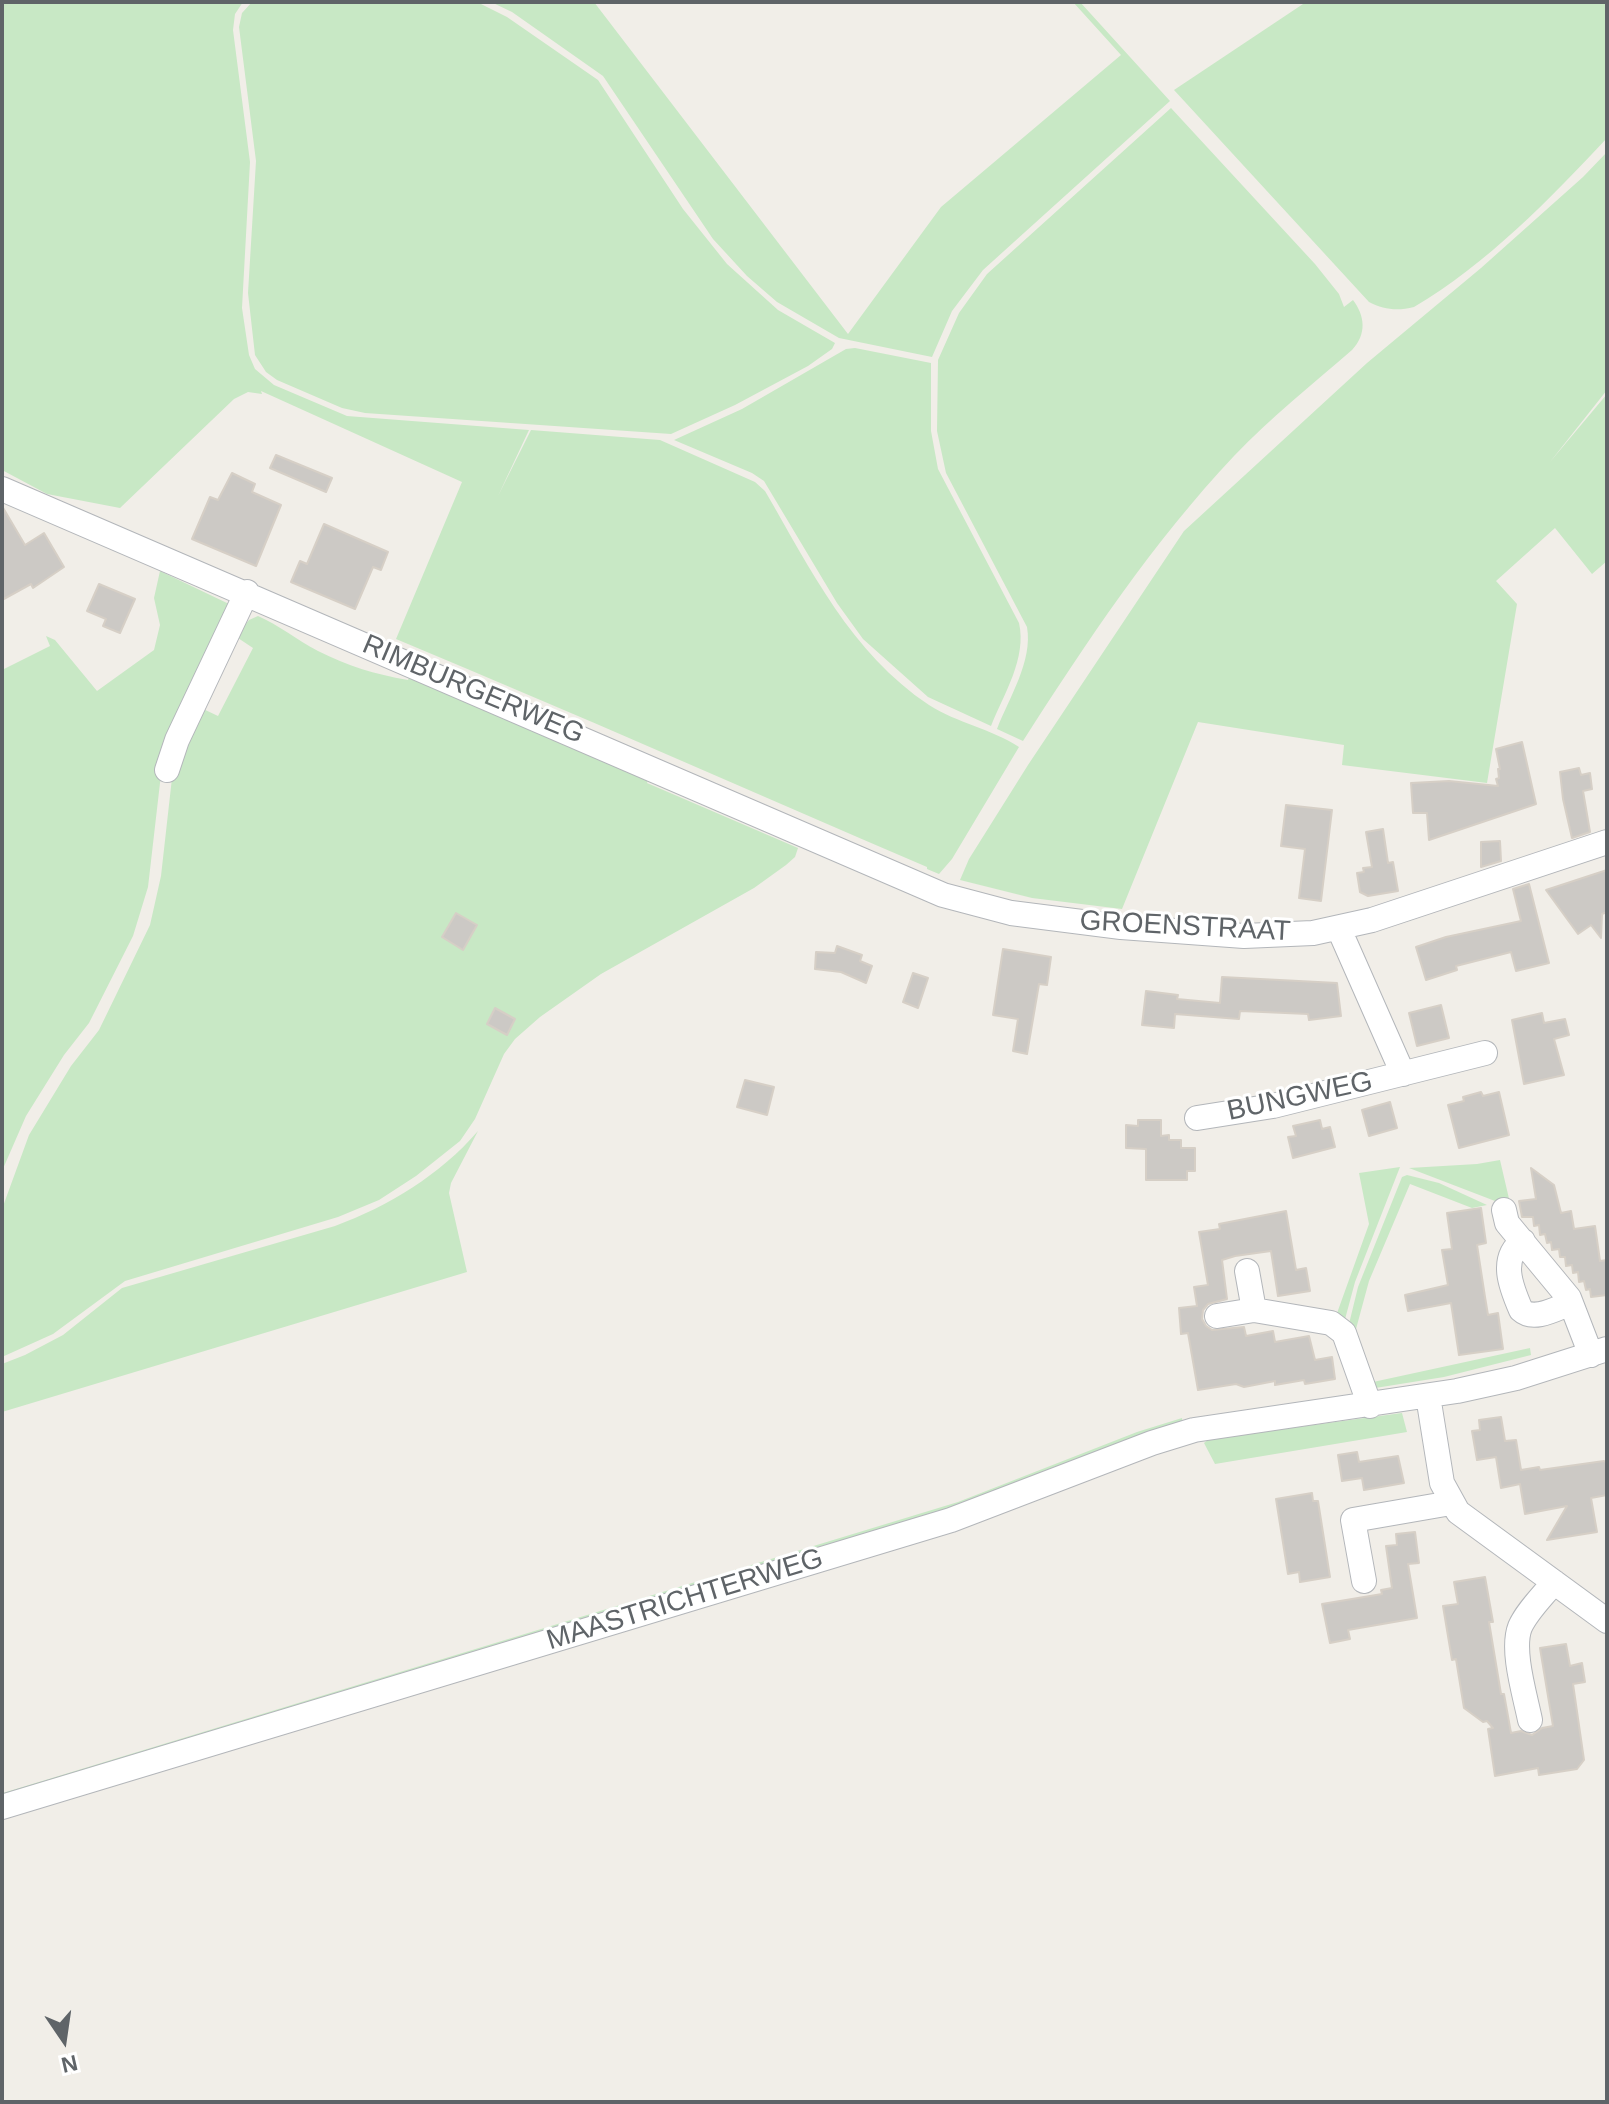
<!DOCTYPE html>
<style>
body{margin:0}
#map{position:relative;width:1609px;height:2104px;overflow:hidden;background:#f1eee8;font-family:Arial,sans-serif}
canvas{display:block}
.frame{position:absolute;inset:0;border:4px solid #5f6468;pointer-events:none}
.north{position:absolute;left:24px;top:2000px;width:80px;height:80px;-webkit-text-stroke:6px #fff;paint-order:stroke;rotate:167deg;font-size:22px;font-weight:700;line-height:32px;text-align:center;color:#5f6468}
.north::after{content:'';display:block;margin:auto;width:28px;height:36px;background:#5f6468;clip-path:polygon(50% 0,100% 100%,50% 72%,0 100%)}
</style>
<div id="map">
<canvas width="1609" height="2104"></canvas>
<div class="frame"></div>
<div class="north">N</div>
</div>
<script>
const ctx = document.querySelector('canvas').getContext('2d');
ctx.lineJoin = 'round';
function fillPath(path, color) {
  ctx.fillStyle = color;
  ctx.fill(path, 'evenodd');
}
function strokePath(path, color, width, dash) {
  ctx.strokeStyle = color;
  ctx.lineWidth = width;
  ctx.lineCap = dash ? 'butt' : 'round';
  ctx.setLineDash(dash || []);
  ctx.stroke(path);
}
function write(font, color, halo, rows, align = 'center') {
  ctx.font = font + ' Arial,sans-serif';
  ctx.lineWidth = 6;
  ctx.setLineDash([]);
  ctx.textBaseline = 'middle';
  ctx.strokeStyle = halo;
  ctx.fillStyle = color;
  for (const [text, x, y, turn = 0] of rows) {
    ctx.save();
    ctx.translate(x, y);
    ctx.rotate((+turn || 0) * Math.PI / 180);
    ctx.textAlign = isNaN(turn) ? turn : align;
    if (halo) ctx.strokeText(text, 0, 0);
    ctx.fillText(text, 0, 0);
    ctx.restore();
  }
}
const green = new Path2D(`
 M2,2h241l-8,12 -2,16 17,132 -8,146 7,47 6,14 19,16 73,31 182,14 -31,66 33,-66 129,10 95,42 10,9c46,79 86,162 164,214 28,18 63,24 90,42l-67,112 -13,15 -12,-5v-2c-177,-76 -353,-154 -531,-228l66,-157 -201,-91 1,3 -14,-2 -14,7 -114,109 -73,-14 -45,-24z
 M252,2h225l30,15 91,63 85,129 44,55 51,46 57,33 -3,6 -24,17 -73,39 -64,29 -306,-21 -23,-5 -65,-28 -11,-8 -11,-17 -7,-62 8,-132 -17,-134 3,-14z
 M491,2h103l254,332 93,-127 180,-152 -48,-53h7l90,99 -187,169 -31,41 -20,46 -93,-19 -62,-36 -30,-26 -34,-37 -110,-163 -91,-64z
 M1306,2h301v136c-57,61 -120,126 -193,169 -16,4 -30,3 -45,-5l-195,-212z
 M1171,108l144,156 24,30 5,13 9,-7c12,16 14,34 -1,50 -39,34 -82,68 -118,106 -81,86 -147,185 -211,285l-26,-12c12,-31 36,-68 30,-102l-81,-154 -9,-42 1,-71 21,-47 28,-39z
 M1607,152v238l-57,72 57,-68v167l-15,13 -37,-46 -59,53 21,23 -30,179 -145,-18 2,-20 -146,-23 -76,187 -90,-11 -72,-18 9,-21 59,-94 156,-234 183,-168 114,-95 102,-91z
 M855,348l76,15v68l7,38 81,154c8,35 -15,71 -28,103l-63,-29 -65,-58 -26,-36 -73,-122 -12,-8 -78,-33 68,-31 104,-60z
 M160,571l69,33 -66,153 -15,130 -15,49 -44,87 -25,32 -38,61 -24,55v-501l48,-24 -4,-10 9,4 42,51 57,-41 6,-25 -6,-27z
 M258,616c21,9 39,24 60,35 30,15 56,23 90,29l2,-5 239,103 -2,5 151,65 -3,9 -9,8 -32,23 -153,86 -61,43 -25,22 -11,15 -29,65 -15,22 -44,35 -37,24 -41,17 -213,64 -72,53 -51,23v-148l27,-74 42,-69 28,-36 51,-105 11,-49 11,-98 27,-71 19,9 35,-68 -18,-12 14,-16z
 M478,1131l-27,52 -2,10 18,79 -465,140v-48l23,-9 38,-20 59,-47 213,-62c54,-20 105,-51 143,-95z
 M1500,1160l10,43 -15,-2 -86,-33 68,-4z
 M1400,1167l-45,115 -11,41 -8,-7 33,-92 -10,-51z
 M1407,1175l32,8 48,22 -15,3 -62,-24 -41,97 -13,48 17,53 157,-34 1,7 -87,22 -75,12 -21,-61 10,-41 44,-110z
 M1402,1413l5,19 -192,32 -11,-21 5,-4z
 M1182,1418l1,7 -241,87 -940,288v-7l4,-1 952,-290 179,-70z`);
const building = new Path2D(`
 M276,455l56,23 -6,14 -56,-24z
 M232,473l23,11 -3,8 29,13 -25,61 -64,-27 18,-42 8,3z
 M2,506l23,39 19,-12 20,34 -31,21 -2,-4 -29,16z
 M324,524l64,28 -7,18 -8,-3 -18,42 -64,-27 9,-21 7,3z
 M99,584l36,15 -15,34 -17,-7 3,-7 -19,-8z
 M1522,742l14,62 -107,36 -2,-27h-14l-2,-30 38,-2 49,5 -2,-7 3,-1 -1,-9h2l-4,-20z
 M1579,768l2,7 9,-2 2,16 -9,2 7,41 -18,6 -9,-39 -3,-27z
 M1286,805l46,5 -11,91 -22,-3 6,-49 -24,-3z
 M1383,829l5,34 5,-1 5,29 -30,5 -8,-4 -3,-19 7,-1 -1,-4 9,-1 -6,-35z
 M1500,841l1,20 -20,6v-25z
 M1607,870v42l-5,2 -1,24 -10,-13 -13,9 -32,-44z
 M1529,884l20,79 -33,8 -5,-19 -55,14 1,4 -31,10 -10,-33 30,-10 75,-16 -8,-32z
 M456,913l21,12 -14,25 -21,-13z
 M837,946l25,9 -2,6 12,5 -6,17 -25,-11 -26,-3 1,-17 19,1z
 M1003,949l48,8 -4,28 -8,-1 -12,70 -14,-3 5,-32 -25,-4z
 M913,973l15,5 -10,30 -15,-6z
 M1222,977l115,6 4,33 -32,4 -1,-6 -68,-3 -1,8 -64,-5 -1,14 -32,-3 4,-34 32,4 -1,4 43,4z
 M1441,1005l8,33 -32,8 -8,-33z
 M495,1008l20,11 -8,16 -20,-11z
 M1542,1013l2,10 21,-4 4,16 -15,4 10,36 -40,9 -12,-64z
 M745,1080l29,7 -7,28 -30,-8z
 M1481,1092l2,4 16,-4 10,43 -50,13 -11,-43 16,-4 -1,-4z
 M1390,1102l7,26 -28,8 -7,-26z
 M1138,1120h23v16l8,-1v5h12v8h14v23h-8v9h-41v-31l-20,-1v-23l12,1z
 M1320,1120l2,9 8,-2 5,20 -42,11 -5,-21 8,-1 -3,-10z
 M1531,1168l23,17 7,28 10,-2 3,18 21,-3 5,35 7,-1v35l-16,2 -1,-8 -4,1 -2,-9 -5,1 -1,-10 -5,1 -1,-8 -6,1 -1,-9h-5l-1,-8 -7,1 -1,-8 -4,1 -2,-9 -5,1 -1,-10 -5,1 -1,-9h-11l-3,-16 17,-2z
 M1481,1208l5,35 -9,2 8,52 3,18 10,-2 5,36 -44,6 -8,-52 -43,8 -3,-16 43,-10 -6,-35 10,-1 -5,-36z
 M1286,1211l10,59 10,-2 4,23 -32,5 -7,-45 -36,5 -13,4 5,39 -19,5 -5,6 -1,9 4,7 6,4 32,-3 2,9 27,-5 2,11 34,-6 6,24 17,-3 3,22 -30,5 -1,-4 -29,5v-4l-31,6 -8,-3 -38,6 -10,-57 -7,1 -2,-26 18,-2 -3,-19 14,-2 -9,-53 21,-3 -1,-5z
 M1501,1417l4,24 11,-1 5,30 18,-3 1,3 64,-9 3,2v32l-16,3 6,34 -50,8 20,-34 -42,8 -5,-30 -19,4 -5,-31 -19,3 -5,-29 8,-1 -1,-10z
 M1357,1452l2,10 39,-6 6,27 -40,7 -2,-12 -20,3 -4,-26z
 M1312,1493l1,8h5l12,76 -30,5 -1,-10 -11,2 -12,-75z
 M1415,1532l4,31 -11,1 9,54 -69,12 2,9 -20,4 -8,-39 60,-10 -1,-4 11,-2 -6,-42 11,-1 -1,-11z
 M1485,1577l8,45h-4l12,72h3l7,39 10,-2 11,4 10,-7 11,-2 -13,-78 26,-4 4,22 12,-3 3,19 -12,2 11,76 -7,9 -38,6 -1,-7 -43,8 -7,-47 5,-1 -6,-7 -4,1 -19,-14 -8,-49 -4,1 -9,-54 15,-2 -4,-22z`);
const minor = new Path2D(`
 M2,489l941,406 68,18 110,14 123,9 69,-3 59,-13 235,-78
 M167,770l10,-30 70,-148
 M1339,929l64,145
 M1197,1118l76,-12 212,-53
 M1504,1210l3,13 62,75 22,57
 M1523,1241c-24,17 -12,46 -2,69 13,12 36,-2 50,-7
 M1247,1271l7,39
 M1217,1316l37,-6 77,13 13,10 26,73
 M1428,1396l14,87 16,29 149,109
 M1364,1581l-11,-61 98,-17
 M1530,1720c-5,-25 -19,-70 -10,-93 7,-16 23,-31 34,-45
 M2,1807l949,-287 201,-77 42,-13 263,-39 59,-13 91,-29`);
const streetNames = [
 ["RIMBURGERWEG",473,690,23],
 ["GROENSTRAAT",1185,927,3],
 ["BUNGWEG",1300,1097,-12],
 ["MAASTRICHTERWEG",685,1600,-17]
];
fillPath(green, '#c8e8c5');
fillPath(building, '#ccc9c5');
strokePath(building, '#d6cfc6', 2);
strokePath(minor, '#b3b6ba', 26);
strokePath(minor, '#fff', 24);
write('28px', '#5f6468', '#fff', streetNames);
</script>
